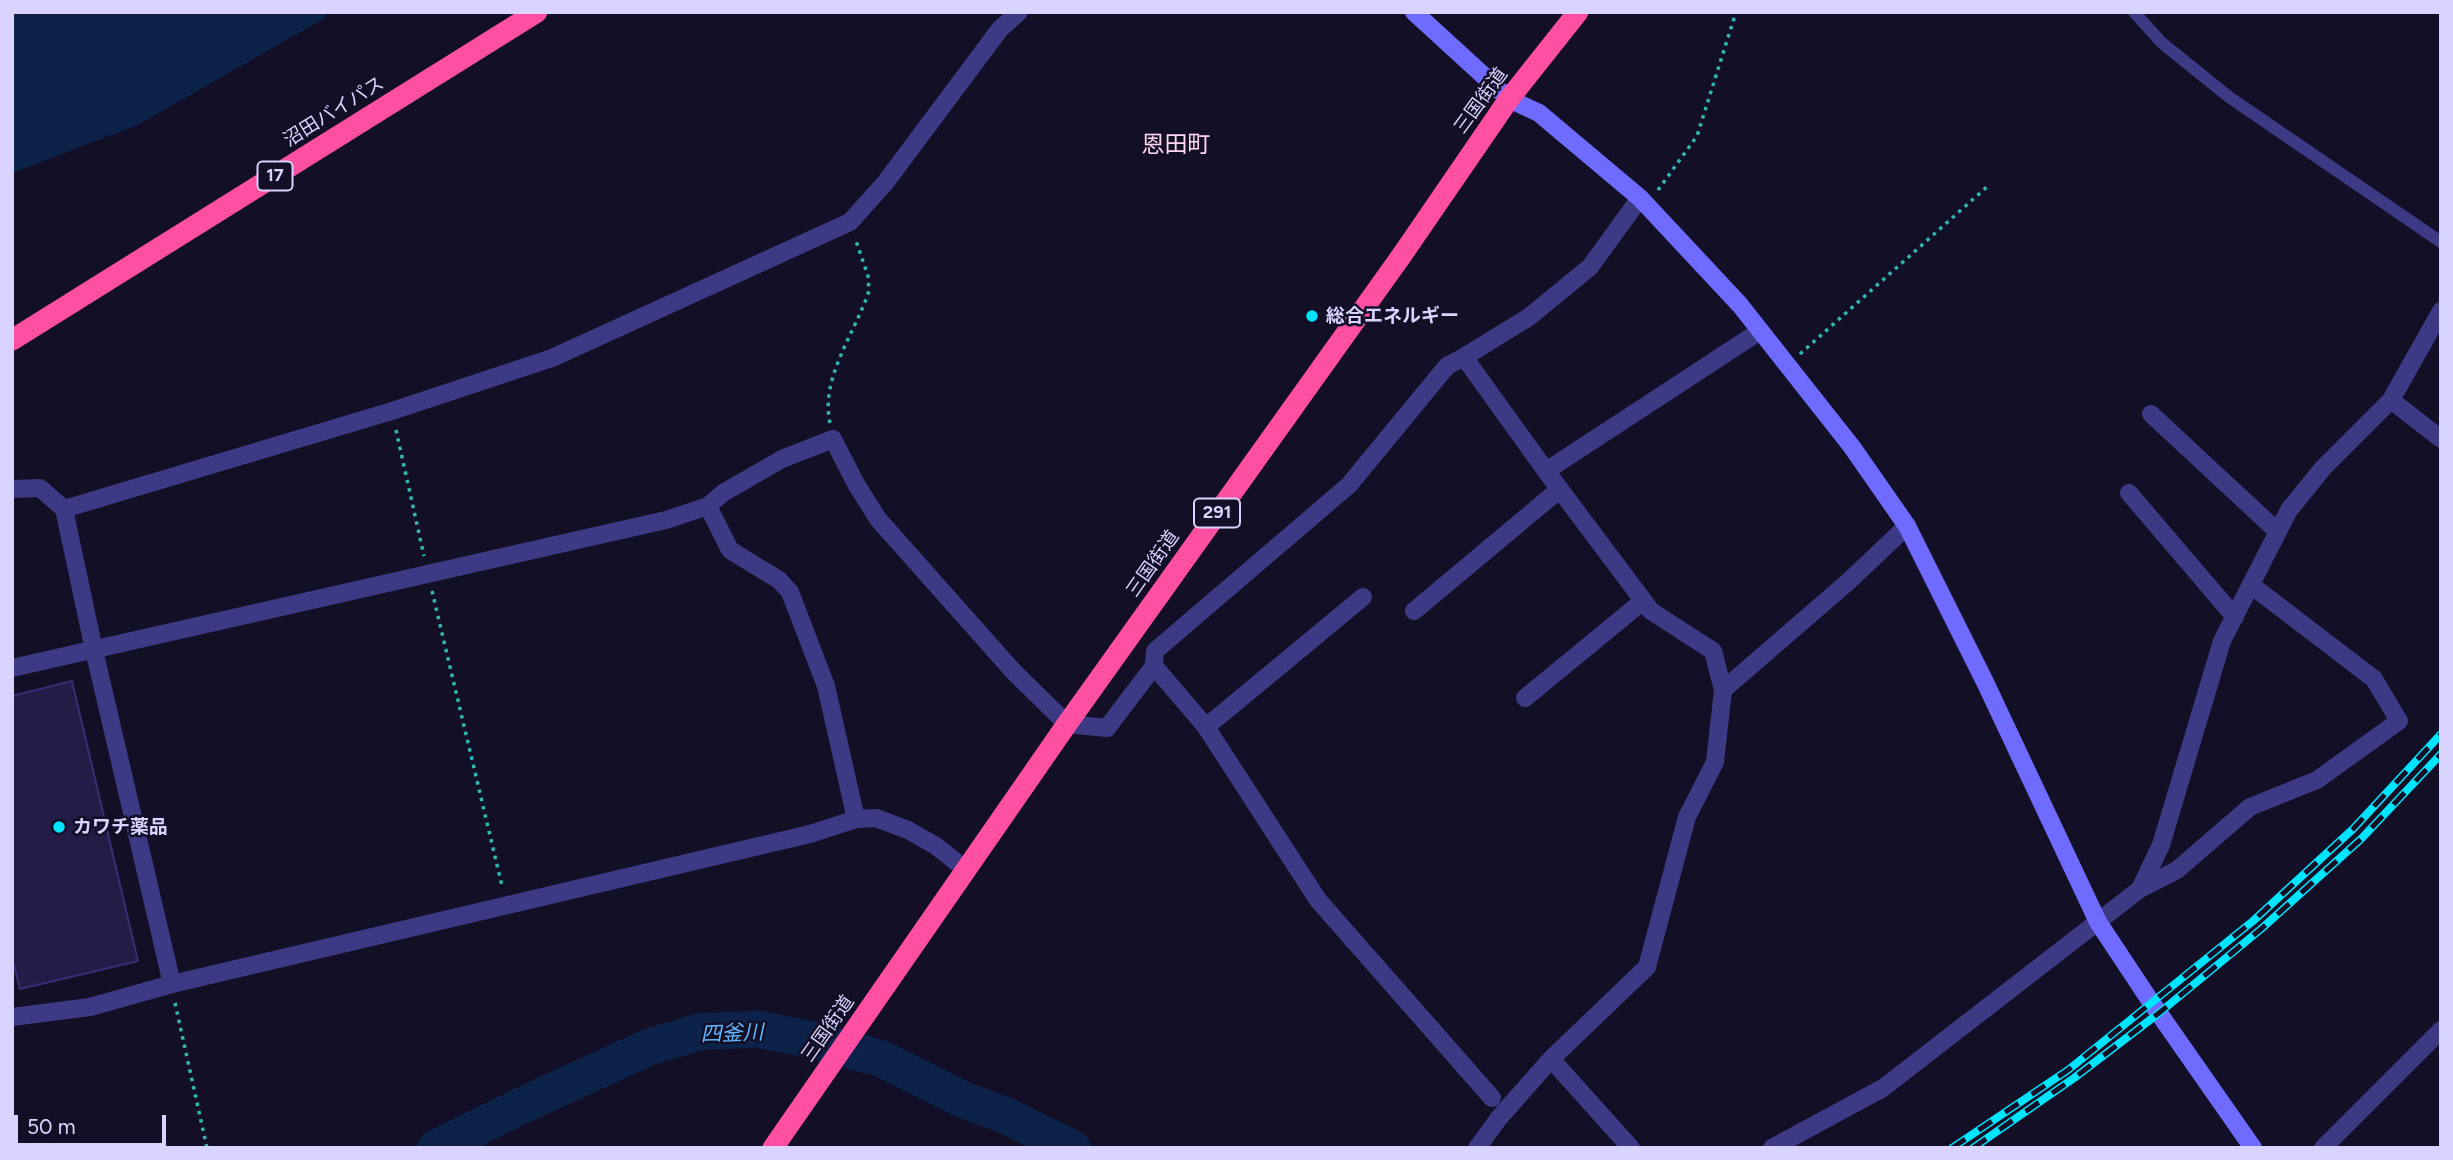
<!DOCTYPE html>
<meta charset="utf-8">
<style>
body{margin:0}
#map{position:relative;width:2453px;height:1160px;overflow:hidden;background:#130f26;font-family:Figtree,sans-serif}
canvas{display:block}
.frame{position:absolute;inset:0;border:14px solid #d9d4ff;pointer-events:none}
.scale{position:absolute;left:14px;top:1115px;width:152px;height:32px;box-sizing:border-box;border:4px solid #d9d4ff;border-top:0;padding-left:9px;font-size:21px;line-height:24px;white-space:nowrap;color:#d9d4ff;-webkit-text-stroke:5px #130f26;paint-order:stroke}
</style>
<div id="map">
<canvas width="2453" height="1160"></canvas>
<div class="frame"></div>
<div class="scale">50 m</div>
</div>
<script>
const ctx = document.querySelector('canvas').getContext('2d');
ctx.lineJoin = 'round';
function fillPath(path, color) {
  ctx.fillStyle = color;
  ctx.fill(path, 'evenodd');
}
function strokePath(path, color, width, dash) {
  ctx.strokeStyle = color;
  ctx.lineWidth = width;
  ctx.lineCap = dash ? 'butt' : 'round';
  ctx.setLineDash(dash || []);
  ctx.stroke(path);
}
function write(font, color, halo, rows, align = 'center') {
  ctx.font = font + ' Figtree,"Noto Sans JP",sans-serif';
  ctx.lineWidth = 5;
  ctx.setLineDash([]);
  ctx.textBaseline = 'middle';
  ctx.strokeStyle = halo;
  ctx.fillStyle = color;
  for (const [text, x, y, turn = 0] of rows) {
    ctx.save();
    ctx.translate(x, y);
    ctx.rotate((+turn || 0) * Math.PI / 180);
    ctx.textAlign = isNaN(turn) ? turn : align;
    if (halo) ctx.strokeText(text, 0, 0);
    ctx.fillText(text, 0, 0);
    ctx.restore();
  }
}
const water = new Path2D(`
 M12,12h314l-1,6 -187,107 -126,48z`);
const river = new Path2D(`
 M436,1148l89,-44 124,-57 50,-15 58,-3 42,8 81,21 84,42 43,16 65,32`);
const building = new Path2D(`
 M72,681l66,280 -118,28 -8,-31v-262z`);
const path = new Path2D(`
 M1658,190l39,-54 39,-124
 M1800,354l189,-169
 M830,423c-10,-45 25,-90 39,-132l-1,-15 -13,-38
 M396,430l28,126
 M432,591l70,295
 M175,1003l32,145`);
const lane = new Path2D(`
 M2134,12l28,31 67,54 212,145`);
const street = new Path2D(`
 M1464,357l65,-40 61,-50 50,-69
 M2391,400l50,39
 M2151,414l127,118
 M12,489l28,-1 24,21 30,141 78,334
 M2129,493l106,124
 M708,506l22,44 49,30 11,12 36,94 30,133
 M64,509l328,-98 160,-53 298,-136 35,-39 115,-154 19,-17
 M1414,611l146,-122
 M1154,666l1,-15 194,-166 98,-119 17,-9 82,114
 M12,668l654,-148 42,-14 15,-13 59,-34 51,-20 23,45 22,35 135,152 54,53 40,4 47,-62 52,61 157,-130
 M1723,690l-10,-39 -62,-40 -105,-140 214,-140
 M1525,698l118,-97
 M1206,727l112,173 174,198
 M2140,889l37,-19 73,-63 67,-27 82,-59 -25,-42 -123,-94
 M12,1017l78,-10 82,-23 638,-150 46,-15 20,-1 32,12 28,16 29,23
 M1551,1059l80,89
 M1477,1148l22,-30 52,-59 96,-92 40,-150 28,-55 8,-72 126,-109 58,-55
 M1772,1148l111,-60 257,-199 21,-44 61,-204 67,-131 34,-42 68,-68 50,-89
 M2323,1148l118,-118`);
const secondary = new Path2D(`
 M1414,12l95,87 30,14 101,85 100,107 112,142 55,79 78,156 113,240 53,80 102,146`);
const highway = new Path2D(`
 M12,340l525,-328
 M773,1148l294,-424 335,-469 107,-156 69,-87`);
const rail = new Path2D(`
 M1952,1148l116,-78 185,-149 100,-92 88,-95
 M1973,1148l101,-70 85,-65 102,-84 100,-90 80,-85`);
const markers = [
 [1312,316,7,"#00e5ff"],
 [59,827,7,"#00e5ff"]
];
const shields = [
 [275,176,35],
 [1217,513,46]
];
const shieldNames = [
 ["17",275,176],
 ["291",1217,513]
];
const streetNames = [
 ["三国街道",1481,101,-54],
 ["沼田バイパス",334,112,-32],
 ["三国街道",1153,564,-55],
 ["三国街道",828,1029,-55]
];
const poiNames = [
 ["総合エネルギー",1326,316],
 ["カワチ薬品",73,827]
];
const waterNames = [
 ["四釜川",732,1034,-2]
];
const quarterNames = [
 ["恩田町",1176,145]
];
fillPath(water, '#0c2248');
strokePath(river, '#0c2248', 37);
fillPath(building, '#241b47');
strokePath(building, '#3b2d73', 2);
strokePath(path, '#2fb8b0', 3.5, [3.5, 5]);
strokePath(lane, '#3d3a85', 12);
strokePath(street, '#3d3a85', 18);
strokePath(secondary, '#6f6bff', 18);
strokePath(highway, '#ff4fa3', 21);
strokePath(rail, '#00e5ff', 8);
strokePath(rail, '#130f26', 5, [16]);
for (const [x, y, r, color] of markers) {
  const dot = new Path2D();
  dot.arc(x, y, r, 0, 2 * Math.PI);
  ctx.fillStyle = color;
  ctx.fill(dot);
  strokePath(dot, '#130f26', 2.5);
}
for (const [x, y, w] of shields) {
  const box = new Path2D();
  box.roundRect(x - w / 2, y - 14.5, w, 29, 5);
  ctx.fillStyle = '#130f26';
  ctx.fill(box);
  strokePath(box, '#d9d4ff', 2);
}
write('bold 18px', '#d9d4ff', null, shieldNames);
write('19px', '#d9d4ff', '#130f26', streetNames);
write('bold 19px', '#d9d4ff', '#130f26', poiNames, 'left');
write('italic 21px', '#62b6ff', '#130f26', waterNames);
write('23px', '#ffd6f0', '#130f26', quarterNames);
</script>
